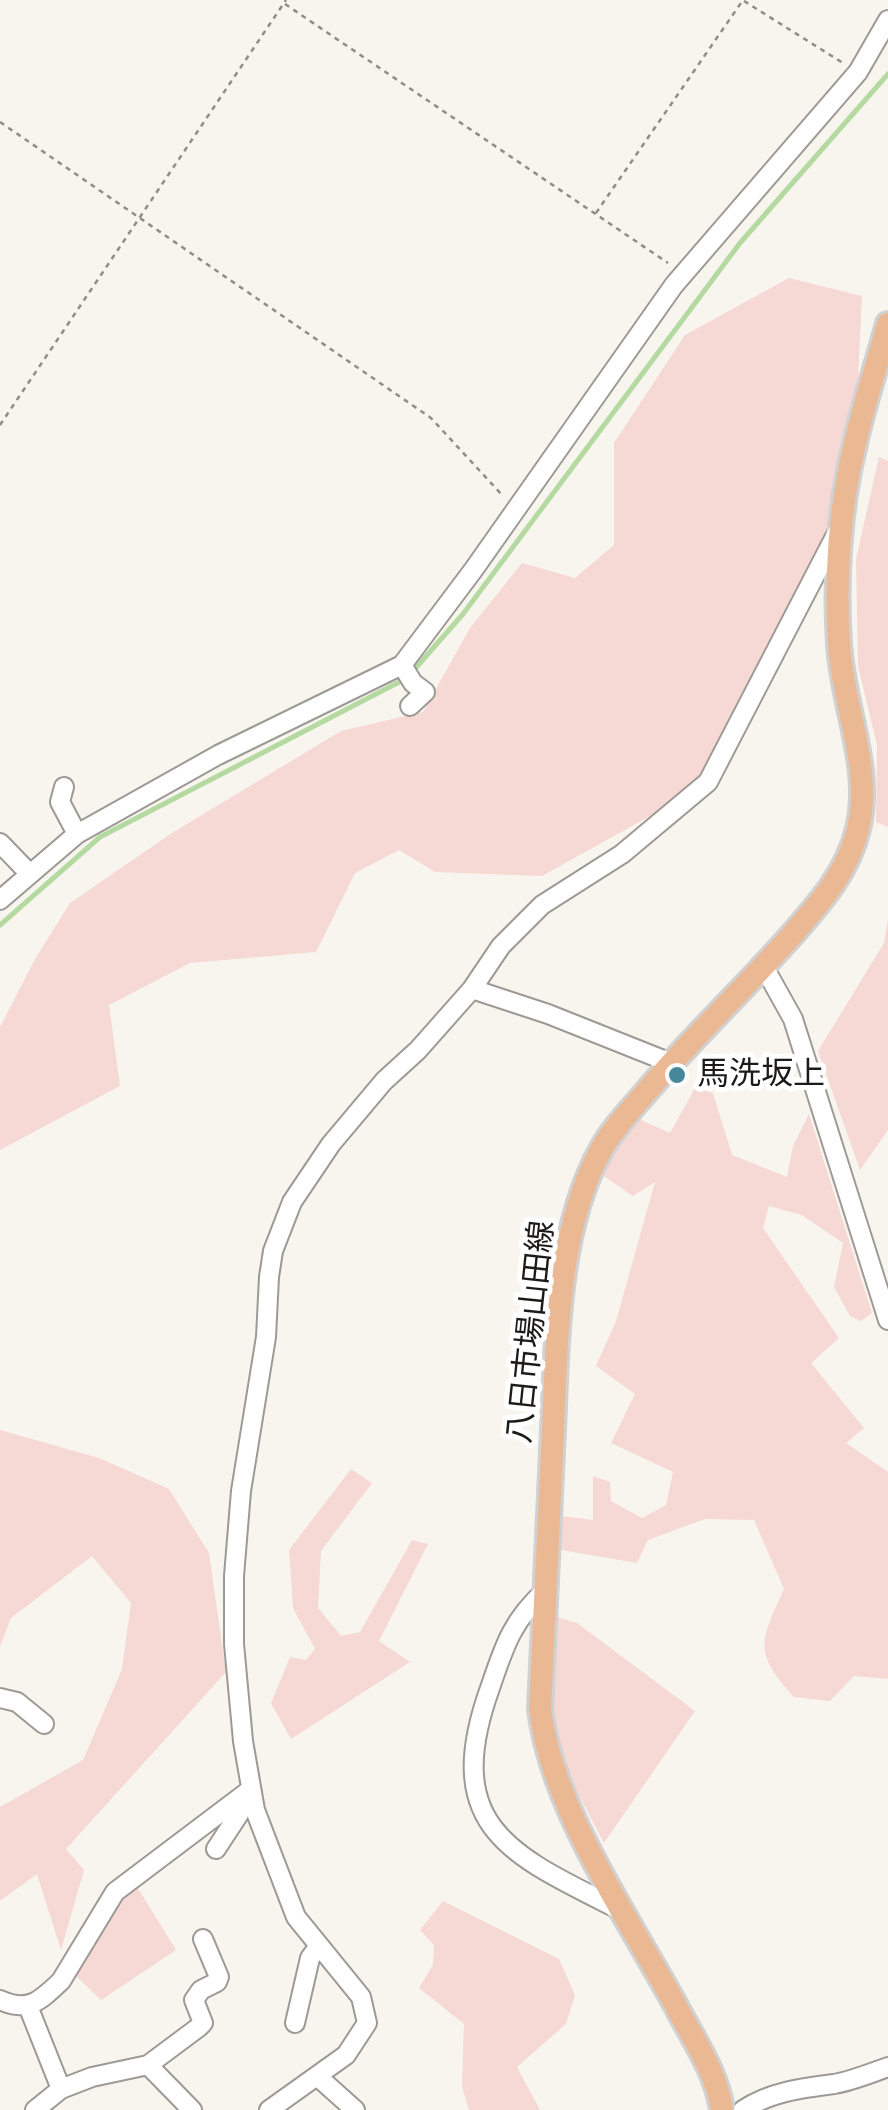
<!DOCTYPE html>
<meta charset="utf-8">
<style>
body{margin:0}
canvas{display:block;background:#f8f5ef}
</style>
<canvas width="888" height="2110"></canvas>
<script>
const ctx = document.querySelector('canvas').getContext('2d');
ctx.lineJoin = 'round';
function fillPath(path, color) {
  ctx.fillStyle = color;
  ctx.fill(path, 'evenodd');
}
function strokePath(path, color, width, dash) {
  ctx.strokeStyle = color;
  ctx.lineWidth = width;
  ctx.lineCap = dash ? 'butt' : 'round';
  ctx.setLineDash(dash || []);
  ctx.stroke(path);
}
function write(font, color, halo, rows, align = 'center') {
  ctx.font = font + ' Manrope,"Noto Sans JP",sans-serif';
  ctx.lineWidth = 10;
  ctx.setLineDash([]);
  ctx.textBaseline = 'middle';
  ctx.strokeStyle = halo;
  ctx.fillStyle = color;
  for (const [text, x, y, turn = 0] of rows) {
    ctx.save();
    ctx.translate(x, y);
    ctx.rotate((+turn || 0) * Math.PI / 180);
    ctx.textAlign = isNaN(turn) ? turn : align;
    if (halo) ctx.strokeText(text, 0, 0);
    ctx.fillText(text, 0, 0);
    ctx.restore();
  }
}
const green = new Path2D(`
 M789,278l73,18 -9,184 -25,90 -126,217 -160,89 -107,-4 -36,-22 -44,23 -39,79 -126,11 -81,42 11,81 -120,64v-123l35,-68 35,-56 102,-70 169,-102 82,-19 47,-84 52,-65 53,15 39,-33v-102l71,-108z
 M879,457l9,4v366l-12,-5 1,-77 -19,-79 -2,-107z
 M888,919v211l-28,40 -42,-119 66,-108z
 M695,1088l18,5 19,62 55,22 6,-31 16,-32 63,199 -11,8 -11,-5 -16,-29 9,-44 -41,-28 -33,-9 -6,22 76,110 -28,25 53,65 -18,15 42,29v207l-34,-3 -24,25 -36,-4c-41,-45 -34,-55 -10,-108l-30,-69 -49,-1 -57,21 -11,23 -76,-13v-34l32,4v-44l17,6 1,19 31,17 24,-13 7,-33 -62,-29 24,-49 -39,-28 20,-45 39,-139 -22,14 -35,-24 41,-53 31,14z
 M0,1430l99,28 70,31 40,64 17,119 -160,177 18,21 -23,80 -24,-76 -37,27v-94l83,-47 39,-91 9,-66 -39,-47 -81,62 -11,29z
 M351,1469l21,14 -51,68 -3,57 23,28 19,-4 52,-92 16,4 -49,97 31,21 -119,77 -20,-36 19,-46 16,3 9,-11 -22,-41 -4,-58z
 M557,1617l20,6 118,88 -91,132 -37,-70 -14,-57z
 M136,1885l40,65 -75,50 -27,-26 42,-72z
 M443,1901l116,58 16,36 -9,29 -49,43 23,43h-71l-7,-24 2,-62 -45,-36 14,-23 1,-20 -14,-15z`);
const stream = new Path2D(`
 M413,671l50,-57 277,-371 148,-169
 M0,925l100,-88 305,-158`);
const path = new Path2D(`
 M744,1l99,62
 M285,4l383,259
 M0,122l431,296 72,78
 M596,213l147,-213
 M0,425l286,-425`);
const minor = new Path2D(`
 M402,665l11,18 12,9 -15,14
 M64,787l-4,15 17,32
 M0,843l29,30
 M0,900l77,-66 141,-79 184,-90 72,-96 200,-284 184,-213 30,-52
 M764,967l29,52 95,301
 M472,989l76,25 123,49
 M546,1590c-34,30 -42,57 -56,98 -51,142 24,168 134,224
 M0,1698l17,4 27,22
 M216,1849l23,-35 -1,-15
 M0,2000c28,13 40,1 61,-19l54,-89 135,-102
 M28,2006l33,83
 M295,2023l15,-65 8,-11
 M148,2065l44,45
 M317,2076l38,34
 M35,2110l26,-21 31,-12 56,-12 51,-38 4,-4 -9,-23 7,-10 16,-8 2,-5 -16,-38
 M269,2110l77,-55 21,-32 -6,-26 -65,-80 -41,-107 -12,-69 -9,-97v-68l7,-85 25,-154 3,-60 4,-26 19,-49 39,-58 53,-63 34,-31 54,-61 29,-43 41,-41 80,-51 86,-72 131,-253
 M743,2110c27,-18 59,-22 91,-26 18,-3 37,-11 54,-17`);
const major = new Path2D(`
 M722,2110c-5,-37 -29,-71 -46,-104 -48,-89 -124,-197 -136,-297 5,-93 8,-186 13,-279 4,-89 4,-201 48,-280 12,-22 30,-40 46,-59 46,-54 97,-102 144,-155 28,-32 57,-64 67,-107 15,-62 -16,-124 -19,-186 -4,-63 0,-134 15,-195 9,-42 23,-83 34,-124`);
const markers = [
 [677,1075,10,"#46889a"]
];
const poiNames = [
 ["馬洗坂上",697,1075]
];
const streetNames = [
 ["八日市場山田線",532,1332,-84]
];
fillPath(green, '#f6d8d4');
strokePath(stream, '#b4daa1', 5);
strokePath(minor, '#9d9a95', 22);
strokePath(major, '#d2d1d1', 28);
strokePath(path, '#8f8d88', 2.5, [5, 5]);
strokePath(minor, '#fff', 18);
strokePath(major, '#ebb894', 22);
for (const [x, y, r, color] of markers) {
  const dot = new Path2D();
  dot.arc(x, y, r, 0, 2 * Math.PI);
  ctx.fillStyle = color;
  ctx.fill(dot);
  strokePath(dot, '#fff', 4);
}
write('32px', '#1c1b19', '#fff', poiNames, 'left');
write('32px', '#1c1b19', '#fff', streetNames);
</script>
